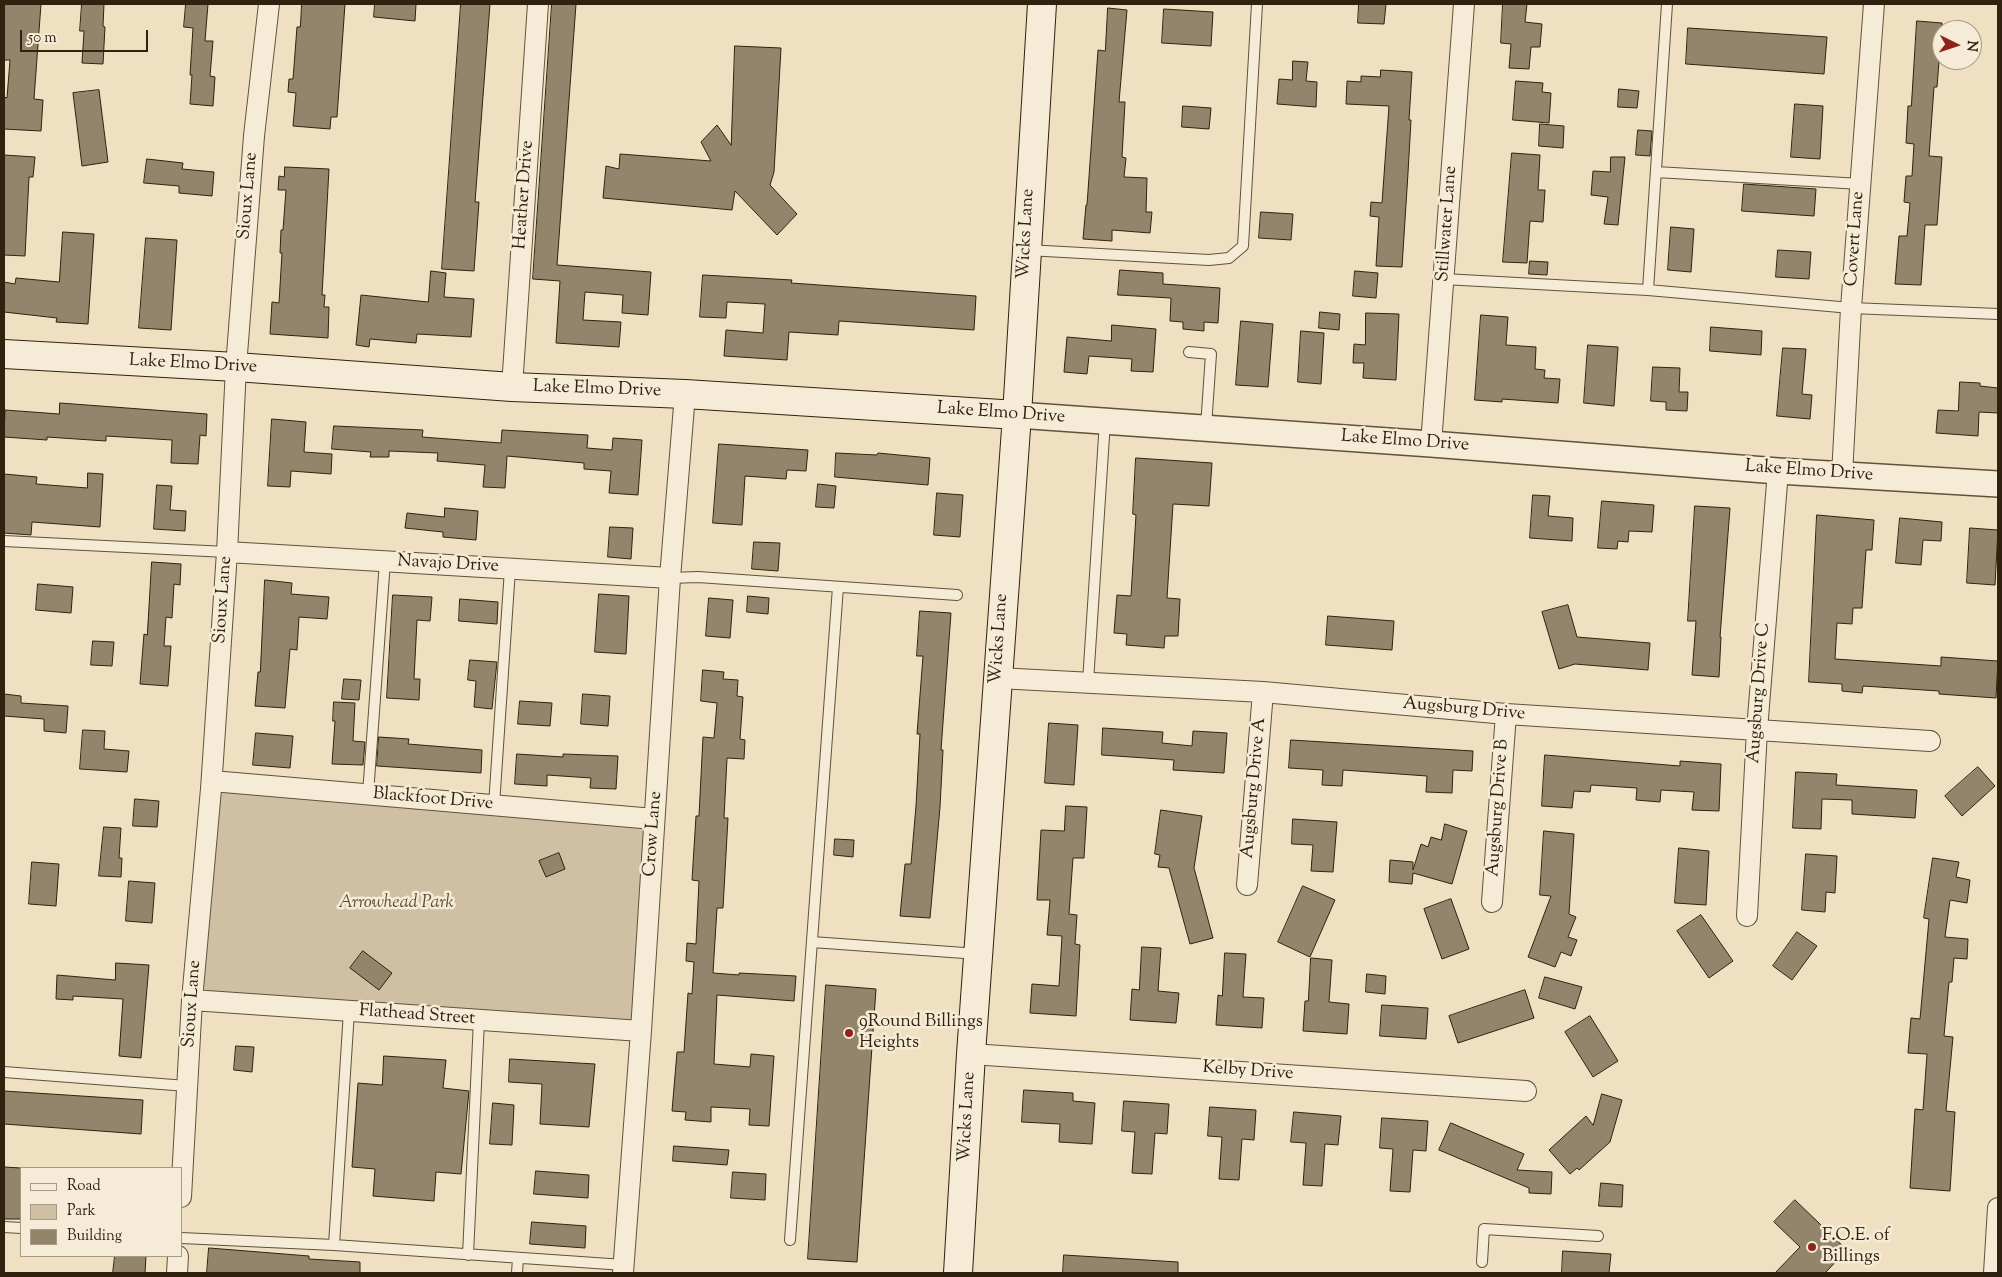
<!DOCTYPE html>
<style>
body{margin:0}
#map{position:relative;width:2002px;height:1277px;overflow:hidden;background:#efe0c1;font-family:"Sorts Mill Goudy",serif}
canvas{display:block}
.frame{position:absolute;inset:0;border:5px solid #30220e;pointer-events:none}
.legend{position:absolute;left:20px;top:1167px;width:162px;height:90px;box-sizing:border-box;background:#f5ebd7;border:1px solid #a69b87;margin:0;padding:6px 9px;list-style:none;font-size:15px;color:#30220e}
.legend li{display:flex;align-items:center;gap:10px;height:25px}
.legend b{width:25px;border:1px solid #a69b87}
.north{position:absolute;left:1932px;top:20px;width:50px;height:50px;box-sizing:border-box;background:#f5ebd7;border:1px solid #a69b87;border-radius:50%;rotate:94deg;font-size:14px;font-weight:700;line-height:20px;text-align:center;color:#30220e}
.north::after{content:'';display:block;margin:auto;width:18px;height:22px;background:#8f2418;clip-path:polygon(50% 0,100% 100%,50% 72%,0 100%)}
.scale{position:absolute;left:20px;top:30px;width:128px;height:22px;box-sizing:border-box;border:2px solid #30220e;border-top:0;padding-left:6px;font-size:15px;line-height:18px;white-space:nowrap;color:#30220e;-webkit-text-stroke:4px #f5ebd7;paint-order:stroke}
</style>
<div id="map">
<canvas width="2002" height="1277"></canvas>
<div class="frame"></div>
<ul class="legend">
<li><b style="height:6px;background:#f5ebd7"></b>Road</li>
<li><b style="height:14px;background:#cfc0a3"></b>Park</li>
<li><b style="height:14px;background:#93856b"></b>Building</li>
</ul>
<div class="north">N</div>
<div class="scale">50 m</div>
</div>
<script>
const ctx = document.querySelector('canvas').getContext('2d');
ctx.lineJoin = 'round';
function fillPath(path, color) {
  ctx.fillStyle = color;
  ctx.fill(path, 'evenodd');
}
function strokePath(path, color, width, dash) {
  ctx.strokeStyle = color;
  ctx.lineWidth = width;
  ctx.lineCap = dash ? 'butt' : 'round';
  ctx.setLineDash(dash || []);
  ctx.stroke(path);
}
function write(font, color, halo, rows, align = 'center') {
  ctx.font = font + ' "Sorts Mill Goudy",serif';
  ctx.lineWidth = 5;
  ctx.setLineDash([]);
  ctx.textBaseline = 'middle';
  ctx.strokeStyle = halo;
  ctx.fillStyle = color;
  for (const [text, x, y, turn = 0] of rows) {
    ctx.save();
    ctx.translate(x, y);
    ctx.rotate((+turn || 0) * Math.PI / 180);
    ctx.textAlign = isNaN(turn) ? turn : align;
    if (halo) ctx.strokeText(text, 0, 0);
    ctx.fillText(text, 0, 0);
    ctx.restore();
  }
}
const green = new Path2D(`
 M211,789l435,36 -12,206 -434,-38z`);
const building = new Path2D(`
 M4,4h37l-7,95 9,1 -2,31 -37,-2v-32l3,1 3,-38h-6z
 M82,4h22l-1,22 2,1 -2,37 -21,-1 2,-32h-4z
 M186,4h22l-3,37h8l-3,35 5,1 -2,29 -23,-2 2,-29h-2l3,-47 -9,-1z
 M302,4h43l-8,113h-6l-1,12 -37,-3 3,-33 -8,-1 1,-13h4l4,-52h3z
 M375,4h41l-1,17 -41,-4z
 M461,4h29l-15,198h4l-5,69 -32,-2z
 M552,4h24l-19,261 94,7 -3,43 -26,-2 1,-18 -38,-3 -2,28 38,2 -2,25 -63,-4 4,-62 -27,-2z
 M1359,4h27l-2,20 -26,-1z
 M1503,4h24l-2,18 17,2 -2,23h-9l-2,22 -20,-1 2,-24 -10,-1z
 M1108,8l19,2 -8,92h6l-3,55 4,1 -2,19 23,1 -1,34h6l-2,21 -38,-3v11l-29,-2 3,-34h1l11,-155 7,1z
 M1164,9l49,3 -2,34 -49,-3z
 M1917,21l25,2 -5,64h-3l-5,69 13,1 -5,68h-12l-4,60 -26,-1 4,-48h8l3,-33 -6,-1 2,-26h6l2,-32 -8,-1 2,-37h3z
 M1688,28l139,9 -3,37 -138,-10z
 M735,46l46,2 -7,124 -4,13 27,29 -20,21 -42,-44 -3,19 -129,-12 3,-32 13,3 1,-15 91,7 -10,-19 16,-17 14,20z
 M1293,61l15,1 -2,19 11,1 -1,25 -39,-3 2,-25 13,1z
 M1381,70l31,2 -3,48h2l-3,53 -6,94 -26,-1 3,-49 -9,-1 1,-14 11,1 7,-97 -43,-2 1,-23 14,1v-6l19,1z
 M1516,81l27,2 -1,9 9,1 -2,30 -36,-3z
 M1619,89l20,2 -2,17 -19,-1z
 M99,90l9,72 -26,4 -9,-73z
 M1795,104l28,2 -3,53 -29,-2z
 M1183,106l28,2 -2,21 -27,-2z
 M1540,124l24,2 -1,22 -24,-2z
 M1638,130l14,1 -2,25 -14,-1z
 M1512,153l28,2 -2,35h7l-2,32 -13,-1 -3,42 -24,-1z
 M4,155l31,2 -2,20h-4l-4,79 -21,-1z
 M1611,157h14l-7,68 -14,-1 4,-27 -17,-2 2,-24 17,1z
 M147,159l36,4 -1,6 32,3 -2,24 -33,-3v-7l-35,-3z
 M285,167l44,2 -7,126h3l-1,12h5l-1,31 -58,-4 2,-32 7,1 3,-50h-2l1,-23h2l3,-40h-8l1,-14 5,1z
 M1744,184l72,5 -2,27 -72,-5z
 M1261,212l32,2 -2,26 -32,-2z
 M1671,227l23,2 -3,43 -23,-2z
 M63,232l31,2 -6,90 -32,-2 1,-4 -53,-6v-30l11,2 1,-6 43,4z
 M146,238l31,2 -6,90 -32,-2z
 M1778,250l33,2 -2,27 -33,-2z
 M1530,261l18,1 -1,13 -18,-1z
 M1120,270l43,3v11l57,4 -2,35 -14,-1v9l-21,-2v-7l-13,-1 1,-23 -53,-3z
 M431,271l15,2 -2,24 30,2 -3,38 -54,-3 -1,9 -46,-4 -1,8 -13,-2 5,-50 67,7z
 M1355,271l23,2 -2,25 -23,-2z
 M703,275l89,5 -1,3 185,13 -2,34 -135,-9 -1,14 -49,-3 -2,28 -63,-4 2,-26 37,3 2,-29 -38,-2 -1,16 -26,-1z
 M1320,312l20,2 -1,16 -20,-2z
 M1366,313l33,1 -3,66 -33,-2 1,-15h-11l1,-19 11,1z
 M1481,315l27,2 -2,28 30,2 -1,22 10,1 -1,8 16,1 -2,24 -56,-4v3l-27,-2z
 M1241,321l32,3 -5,63 -32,-2z
 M1112,325l44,4 -3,43 -22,-1 1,-12 -43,-3 -2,18 -23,-2 3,-35 44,4z
 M1711,327l51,4 -1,24 -51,-4z
 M1301,331l23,2 -3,51 -23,-2z
 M1588,345l30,2 -4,59 -30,-3z
 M1783,348l23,1 -4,45 10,1 -2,24 -33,-3z
 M1653,367l27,1 -1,24h9l-1,19 -21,-1v-8l-15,-1z
 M1960,382l20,1v3l18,2v25l-19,-1 -1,24 -42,-3 2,-23 20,1z
 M60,403l147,11 -1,22 -6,-1 -2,29 -27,-1 1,-23 -66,-4v5l-59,-4v3l-43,-3 1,-27 54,4z
 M272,419l34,3 -2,30 28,2 -1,20 -40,-3 -1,16 -22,-1z
 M334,426l89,4 -1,7 79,6 1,-13 86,5 -1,13 25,2 1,-12 29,2 -4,55 -29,-2 2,-22 -27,-2v-6l-77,-7 -2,32 -22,-1 2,-22 -48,-4 1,-8 -49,-2v6h-19l1,-5 -39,-3z
 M719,444l89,6 -2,21 -19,-1 -1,9 -41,-3 -3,49 -29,-2z
 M836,453l41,2 1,-2 52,5 -2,27 -93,-8z
 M1136,458l76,5 -3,43 -36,-2 -6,94 13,1 -2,37h-13l-1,12 -38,-3 1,-11 -13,-1 3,-38 14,1 5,-81 -3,-1z
 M88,473l15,1 -3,53 -68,-5 -1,13 -27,-2v-59l33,3 -1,7 51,4z
 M818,484l18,2 -2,22 -18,-1z
 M157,485l15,1 -2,24 16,1 -1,20 -31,-2z
 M937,493l26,2 -3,42 -26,-2z
 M1533,495l17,1 -2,20 25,2 -1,23 -42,-3z
 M1602,501l52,4 -2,27 -23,-1 -1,11 -10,-1 -1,8 -19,-1z
 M1695,506l35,2 -10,129h1l-2,40 -27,-2 4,-54h-8z
 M445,508l33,3 -2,29 -33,-3v-5l-38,-4 2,-15 37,4z
 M1817,515l57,5 -2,30h-6l-4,58h-9l-1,16 -15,-1 -2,36 106,7v-9l57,4 -2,37 -57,-4v-3l-76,-5 -1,7 -20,-2v-7l-33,-2z
 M1900,518l42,4 -1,19 -18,-1 -2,25 -25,-2z
 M610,527l23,1 -2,31 -23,-2z
 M1970,528l28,2 -3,55 -28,-2z
 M754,542l26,1 -2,28 -26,-2z
 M152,562l29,2 -1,21 -6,-1 -2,34 -6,-1 -2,29h7l-3,40 -28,-2 4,-50 3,1z
 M265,580l27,3 -1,11 38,3 -2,22 -28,-2 -2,33 -7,-1 -5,59 -30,-2 3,-34h2z
 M38,584l35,3 -2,26 -35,-3z
 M599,594l30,2 -3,58 -31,-2z
 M393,595l39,2 -2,24 -13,-1 -3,59h6l-1,21 -32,-2z
 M748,596l21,2 -1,16 -21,-2z
 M709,598l24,2 -3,38 -24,-2z
 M460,599l38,3 -1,22 -38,-3z
 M1568,605l9,32 73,6 -2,27 -73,-6 -16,5 -17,-57z
 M920,611l31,2 -10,137h2l-3,57 -10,111 -30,-2 5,-52h6l5,-58 4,-72h-3l6,-78h-6z
 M1328,616l66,5 -2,29 -66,-5z
 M93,641l21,1 -2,24 -21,-1z
 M470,660l27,2 -5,47 -18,-2 2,-26 -8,-1z
 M703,670l21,2 -1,7 15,1 -1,16 6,1 -3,42 5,1 -1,19 -17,-1 -3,60h4l-5,90h-6l-4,65 26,2v-2l57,3 -2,25 -77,-6 -3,69 36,3 1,-13 23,2 -5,70 -20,-1 1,-16 -39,-2v15l-26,-2 1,-8 -14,-1 5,-59h7l4,-59 4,1 2,-32 -8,-1 1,-18 9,1 3,-63 -7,-1 4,-64h3l4,-79 11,1 3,-35 -16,-2z
 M344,679l17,1 -2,20 -17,-1z
 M4,694l17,2v7l47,3 -2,27 -22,-2v-12l-40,-3z
 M583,694l27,2 -2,30 -27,-2z
 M520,701l32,2 -2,23 -32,-2z
 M334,702l21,1 -2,38 12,1 -2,23 -31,-1 3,-43h-2z
 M1049,723l29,2 -4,60 -29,-2z
 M1103,728l60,4 -1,11 30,3 1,-15 34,2 -3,40 -51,-3 1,-10 -72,-5z
 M83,730l22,1 -1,18 25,2 -2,21 -47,-3z
 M256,733l37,3 -3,32 -37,-3z
 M379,737l30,2 -1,5 74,6 -1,23 -104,-7z
 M1291,740l182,11 -1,20 -19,-1 -1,23 -26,-1 1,-16 -84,-6 -1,16 -20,-1 1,-15 -34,-2z
 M517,754l46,3v-3l55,2 -2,33 -26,-1 1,-10 -44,-3v11l-32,-2z
 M1545,755l135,11v-5l41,3 -2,47 -27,-1 2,-18 -33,-2 -1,12 -24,-2 1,-12 -46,-3 -1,7 -16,-1 -2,17 -30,-2z
 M1978,767l17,19 -33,30 -17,-20z
 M1796,772l41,2 -1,11 81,5 -2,28 -63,-4v-14l-30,-1 -1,30 -28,-1z
 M135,799l24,2 -2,26 -24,-1z
 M1066,806l21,1 -3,51h-11l-4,56 8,1 -2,29 5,1 -4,71 -46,-3 2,-29 27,2 3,-50 -15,-1 3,-35h-13l4,-70 23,1z
 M1161,810l41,6 -8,52 19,70 -23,6 -21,-76 -11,-1 2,-12 -5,-1z
 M1293,819l44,3 -4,50 -22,-1 2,-26 -21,-1z
 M1445,824l22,7 -15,53 -39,-11 -1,11 -23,-2 1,-22 23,2v8l8,-26 7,3 3,-10 10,3z
 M104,827l17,1 -2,30h3l-1,19 -22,-1z
 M1544,831l30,3 -5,80 7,3 -8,20 9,3 -6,16 -10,-4 -6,15 -27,-10 23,-61 -11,-1z
 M835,839l19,1 -1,17 -19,-2z
 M1679,848l30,3 -3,54 -31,-2z
 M559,853l6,16 -19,8 -7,-16z
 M1806,854l31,2 -2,37 -9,-1 -1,20 -23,-2z
 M1933,858l26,4 -3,15 14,3 -3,23 -17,-3 -5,37 23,2 -1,20 -13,-1 -2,24h-3l-5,54 9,1 -7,74 9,1 -5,79 -40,-3 5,-79 8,1 4,-56 -19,-1 3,-35 9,1 9,-100 -5,-1z
 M32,862l27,2 -3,42 -27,-2z
 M129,881l26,2 -3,40 -26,-2z
 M1303,886l32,14 -25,57 -32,-15z
 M1451,899l18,50 -27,10 -18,-50z
 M1701,915l32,46 -24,17 -32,-47z
 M1797,932l20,14 -25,34 -19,-14z
 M1142,947l19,1 -3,43 21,2 -3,30 -46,-3 2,-31 7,1z
 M363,951l29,22 -13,17 -29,-22z
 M1225,953l21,1 -3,43 21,1 -2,30 -46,-3 2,-30 4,1z
 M1311,958l21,2 -3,42 20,2 -2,30 -44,-3 2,-30h3z
 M116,963l33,2 -8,93 -22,-2 4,-57 -50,-3v4l-17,-1 1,-24 58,5z
 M1367,974l19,2 -1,18 -19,-2z
 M1545,977l37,10 -7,22 -36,-11z
 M826,985l50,4 -19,273 -49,-3z
 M1525,990l9,28 -76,25 -9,-27z
 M1382,1005l46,3 -2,31 -46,-3z
 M1590,1016l28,45 -25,16 -28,-45z
 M236,1046l18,1 -2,25 -18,-2z
 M384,1056l62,4 -3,28 26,3 -8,83 -25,-2 -2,29 -61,-5 2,-27 -23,-2 6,-84 24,2z
 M510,1059l85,5 -6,63 -49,-3 2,-40 -33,-2z
 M1024,1090l49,3v8l22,2 -3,41 -33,-2 1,-18 -38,-2z
 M4,1091l139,9 -2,34 -137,-10z
 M1602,1094l20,6 -12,42 -31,28 -2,-2 -7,6 -21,-24 37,-34 7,9z
 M1124,1101l45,3 -2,30 -12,-1 -3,41 -20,-1 3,-41 -13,-1z
 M493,1103l21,2 -2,40 -22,-1z
 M1210,1107l46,3 -2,30 -12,-1 -3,41 -20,-1 3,-42 -14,-1z
 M1294,1112l47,4 -3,29 -13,-1 -3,42 -19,-1 3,-42 -15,-1z
 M1382,1118l46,3 -2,30 -13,-1 -3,42 -20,-1 3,-42 -13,-1z
 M1451,1123l73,31 -7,16 35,2 -1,22 -22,-1v-5l-90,-38z
 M674,1146l55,4 -2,15 -54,-4z
 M4,1167l17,1v51h-17z
 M536,1171l53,4 -1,23 -54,-4z
 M733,1172l33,2 -1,26 -34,-2z
 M1601,1183l22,2 -1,22 -23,-1z
 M1795,1200l52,50 -22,23h-50l25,-26 -26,-25z
 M532,1222l54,4 -1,22 -55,-4z
 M209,1248l100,8v3l51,3v11h-153z
 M1563,1251l48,3 -2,19h-47z
 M1064,1255l114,7v11h-115z
 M115,1256h31l-1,17h-32z`);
const service = new Path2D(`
 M1656,172l205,12
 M1027,250l182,10 20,-2 14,-12 14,-242
 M1443,279l205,11 203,18 147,6
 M1648,290l19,-286
 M1189,352l22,2 -5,73
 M4,541l223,11
 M670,578l28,-1 259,18
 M1088,682l17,-261
 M368,794l17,-233
 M494,805l16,-236
 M812,942l166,12
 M4,1072l183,14
 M4,1227l17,1
 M181,1238l153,7 290,20
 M790,1240l48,-653
 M334,1245l15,-234
 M468,1255l11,-235
 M1482,1262l2,-33 114,7
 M517,1273l1,-15`);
const minor = new Path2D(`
 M512,387l26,-383
 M1431,444l33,-440
 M1842,475l9,-167 23,-304
 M227,552l443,26
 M998,678l265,14 243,22 424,27
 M212,781l442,38
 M1247,885l16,-193
 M1492,902l14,-188
 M1747,916l10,-186 21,-259
 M192,1000l449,31
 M971,1054l555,37
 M181,1197l11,-197 19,-211 16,-237 9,-185 18,-231 15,-132
 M177,1273l1,-17
 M623,1273l18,-242 29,-453 15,-184
 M1994,1273l4,-65`);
const tertiary = new Path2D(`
 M1017,415l414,29 347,27 220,13`);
const secondary = new Path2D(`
 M4,354l232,13 276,20 173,7 332,21
 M958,1273l13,-219 46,-639 25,-411`);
const markers = [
 [849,1033,5,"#8f2418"],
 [1812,1247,5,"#8f2418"]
];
const streetNames = [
 ["Heather Drive",525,195,-86],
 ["Sioux Lane",249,196,-85],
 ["Stillwater Lane",1448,224,-86],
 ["Wicks Lane",1027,234,-87],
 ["Covert Lane",1856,239,-86],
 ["Lake Elmo Drive",193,365,3],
 ["Lake Elmo Drive",597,390,2],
 ["Lake Elmo Drive",1001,414,4],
 ["Lake Elmo Drive",1405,442,4],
 ["Lake Elmo Drive",1809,472,4],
 ["Navajo Drive",448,565,3],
 ["Sioux Lane",224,600,-86],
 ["Wicks Lane",1000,639,-86],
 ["Augsburg Drive C",1760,693,-86],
 ["Augsburg Drive",1464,710,5],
 ["Augsburg Drive A",1255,788,-85],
 ["Blackfoot Drive",433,800,5],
 ["Augsburg Drive B",1499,808,-86],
 ["Crow Lane",654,834,-86],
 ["Sioux Lane",193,1004,-86],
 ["Flathead Street",417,1016,4],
 ["Kelby Drive",1248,1072,4],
 ["Wicks Lane",968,1117,-87]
];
const parkNames = [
 ["Arrowhead Park",396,904]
];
const poiNames = [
 ["9Round Billings",859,1023],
 ["Heights",859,1044],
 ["F.O.E. of",1822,1237],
 ["Billings",1822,1258]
];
fillPath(green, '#cfc0a3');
fillPath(building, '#93856b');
strokePath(building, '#30220e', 1);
strokePath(service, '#60523b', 12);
strokePath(minor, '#60523b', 22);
strokePath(tertiary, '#60523b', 28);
strokePath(secondary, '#30220e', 30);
strokePath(service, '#f5ebd7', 10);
strokePath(minor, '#f5ebd7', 20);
strokePath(tertiary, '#f5ebd7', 25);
strokePath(secondary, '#f5ebd7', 28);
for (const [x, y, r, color] of markers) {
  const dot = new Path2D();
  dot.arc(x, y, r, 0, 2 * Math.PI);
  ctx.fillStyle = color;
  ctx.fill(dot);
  strokePath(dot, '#f5ebd7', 2);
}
write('18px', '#30220e', '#f5ebd7', streetNames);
write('italic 18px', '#584a33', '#f5ebd7', parkNames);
write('18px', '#30220e', '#f5ebd7', poiNames, 'left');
</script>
